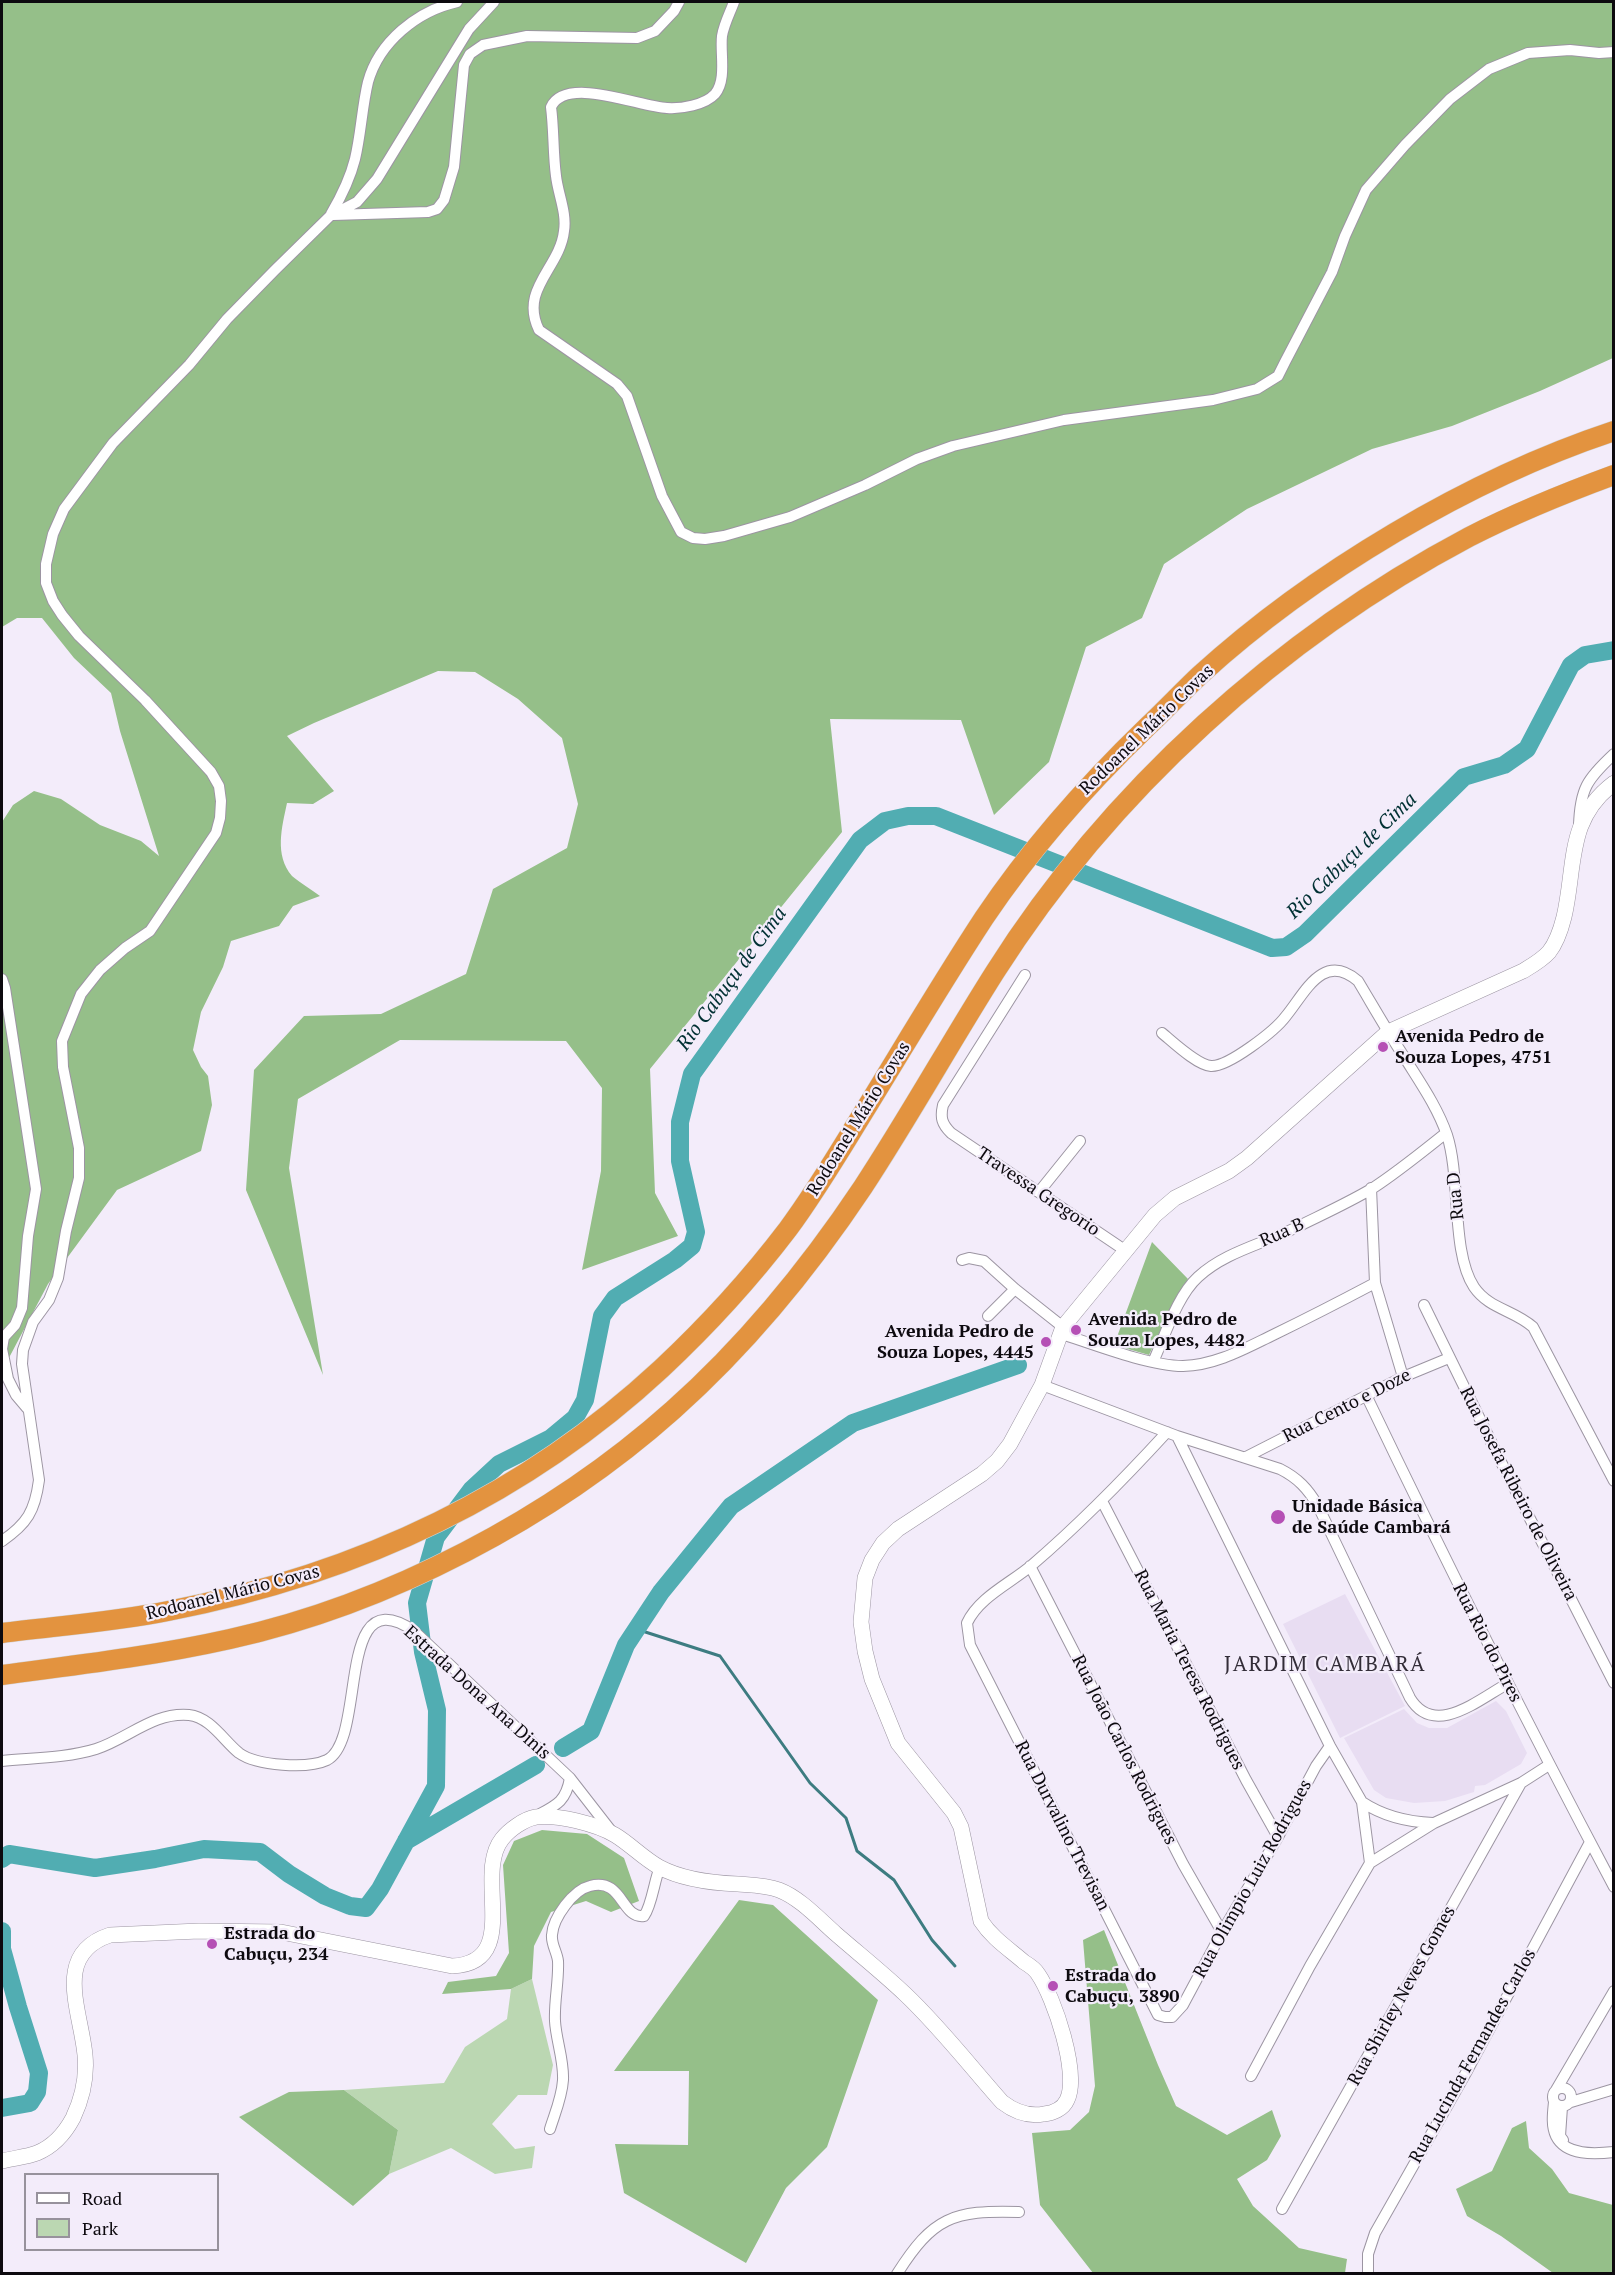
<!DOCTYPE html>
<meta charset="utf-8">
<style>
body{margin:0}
#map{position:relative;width:1615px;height:2275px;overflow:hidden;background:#f3ecfa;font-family:"PT Serif",serif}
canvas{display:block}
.frame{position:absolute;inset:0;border:3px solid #0d0a0f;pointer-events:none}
.legend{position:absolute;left:24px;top:2173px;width:195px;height:78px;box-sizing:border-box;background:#f3ecfa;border:2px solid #97929c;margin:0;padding:8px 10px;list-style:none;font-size:18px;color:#0d0a0f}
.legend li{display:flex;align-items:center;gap:12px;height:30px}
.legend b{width:30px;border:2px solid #97929c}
</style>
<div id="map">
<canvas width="1615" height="2275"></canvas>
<div class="frame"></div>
<ul class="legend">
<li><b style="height:8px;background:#fff"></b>Road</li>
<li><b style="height:16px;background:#bbd7b2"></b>Park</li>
</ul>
</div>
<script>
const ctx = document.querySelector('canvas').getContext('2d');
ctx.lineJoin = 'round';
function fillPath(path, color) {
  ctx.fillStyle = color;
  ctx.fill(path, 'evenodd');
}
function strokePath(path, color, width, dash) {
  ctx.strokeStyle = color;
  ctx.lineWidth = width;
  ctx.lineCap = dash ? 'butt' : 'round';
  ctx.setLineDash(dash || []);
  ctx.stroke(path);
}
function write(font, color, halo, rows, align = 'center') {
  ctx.font = font + ' "PT Serif",serif';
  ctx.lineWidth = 4.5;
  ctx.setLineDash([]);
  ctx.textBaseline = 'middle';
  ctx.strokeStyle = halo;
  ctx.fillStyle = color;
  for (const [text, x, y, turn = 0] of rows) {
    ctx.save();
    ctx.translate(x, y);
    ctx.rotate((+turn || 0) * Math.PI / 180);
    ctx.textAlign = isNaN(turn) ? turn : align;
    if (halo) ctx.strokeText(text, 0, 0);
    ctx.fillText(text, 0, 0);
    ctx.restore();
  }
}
const built = new Path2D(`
 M1345,1594l60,112 -65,32 -57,-114z
 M1496,1701l10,10 21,42 -6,11 -36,21 -10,1 -1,6 -29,9 -31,2 -28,-5 -12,-8 -30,-52 60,-29 13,14 12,5h18z`);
const green = new Path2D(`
 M532,1979l21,86 -6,30h-29l-26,29 23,25 20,-3 -3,22 -37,6 -44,-26 -62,26 9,-44 -54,-40 100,-7 21,-36 42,-28 4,-30z`);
const forest = new Path2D(`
 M2,2h1611v356l-73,33 -88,35 -80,23 -125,60 -83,55 -22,54 -56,29 -37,115 -55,53 -33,-95 -131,-1 12,113 -192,237 5,124 23,43 -96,34 19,-99 1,-83 -36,-47 -166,-1 -102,59 -9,69 34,207 -77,-185 8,-120 50,-54 77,-2 85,-40 27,-85 74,-41 11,-44 -16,-66 -44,-39 -43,-27 -37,-1 -124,52 -27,13 47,55 -21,13 -26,-1c-5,24 -13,52 5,73 8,7 19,13 28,20l-27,10 -14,20 -48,15 -8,26 -22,45 -8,38 8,17 7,9 4,29 -11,46 -84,39 -69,94 -46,87v-549l11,-17 21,-14 27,8 39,26 41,16 18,15 -39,-125 -9,-38 -37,-35 -32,-40h-25l-15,9z
 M1152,1242l36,37 -20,35 -19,41 -35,-10z
 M542,1830l45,4 37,24 15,43 -28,11 -25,-11 -35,11 -17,34 -2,33 -21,10 -69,5 6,-12 48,-6 13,-23 -6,-88 11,-24z
 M739,1900l34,5 105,95 -51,147 -41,41 -40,75 -122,-70 -9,-49 73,1 1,-74h-75z
 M1104,1930l54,135 18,41 51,29 45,-25 9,26 -14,24 -30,19 16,27 46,42 48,11 -2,14h-252l-53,-68 -8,-72 38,-3 19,-18 6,-26 -12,-146z
 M344,2090l54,40 -9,44 -36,32 -114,-89 50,-25z
 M1526,2121l3,27 23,21 17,24 44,12v68h-60l-52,-37 -34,-20 -11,-27 36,-18 20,-43z`);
const stream = new Path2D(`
 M636,1629l84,27 90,127 36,35 11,33 37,29 38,60 23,26`);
const river = new Path2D(`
 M563,1748l28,-17 35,-86 35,-53 70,-86 122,-83 165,-58
 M406,1841l130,-76
 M2,1859l7,-5 86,14 60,-9 49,-10 56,3 29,22 36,22 25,10 16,2 14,-19 56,-103 1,-76 -14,-58 -6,-49 19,-66 36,-48 27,-25 52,-26 24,-20 10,-18 17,-84 13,-18 60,-38 17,-14 4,-14 -16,-71v-39l12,-48 168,-234 25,-19 23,-5h28l336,132 14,-1 19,-13 159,-157 40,-12 23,-16 44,-84 14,-10 29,-5
 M2,1931v18l16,58 21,66 -2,19 -7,11 -28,5`);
const street = new Path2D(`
 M734,2c-4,11 -10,22 -12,34 -2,17 5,44 -7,58 -10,11 -34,15 -48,14 -27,-1 -101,-33 -116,-1 3,23 2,47 5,69 2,18 11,37 8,55 -4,37 -45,58 -25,99l78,54 10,12 35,100 19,36 12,6 12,1 19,-3 66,-19 75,-32 52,-26 36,-13 111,-26 149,-20 44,-11 21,-13 7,-14 47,-90 13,-36 21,-46 39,-45 45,-46 39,-30 39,-16 42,-3 29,3 15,-1
 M331,214c10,-17 19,-35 24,-55 6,-25 7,-52 13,-77 11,-40 49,-71 89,-80
 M333,215l95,-3 9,-3 7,-9 10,-33 10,-102 6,-11 13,-9 44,-9 110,2 18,-7 19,-20 5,-9
 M1579,826c1,-37 8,-47 35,-72
 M1025,975l-82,130c-3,13 -1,19 8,28l175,118
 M2,979l3,9 31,201 -8,47 -6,72 -7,17 -11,12 -2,12 6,30 8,16 11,13
 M1162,1033c11,9 35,32 49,33 17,1 64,-35 75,-50 19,-23 37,-65 72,-35 15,25 29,50 45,74 16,26 34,51 44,80 14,43 4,117 27,152 15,22 40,23 59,40l81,154
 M1371,1188l4,95 28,94
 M1039,1192l41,-51
 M962,1260l7,-2 15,3 31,28 48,38
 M1424,1305l76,155 114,223
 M988,1316l27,-27
 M1059,1333c34,11 90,33 124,33 33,-1 61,-17 90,-31 35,-17 68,-34 102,-52
 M1153,1362c12,-26 24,-66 45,-85 27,-25 65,-33 97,-49 26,-13 53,-25 78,-40 26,-17 49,-36 73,-55
 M1042,1385l135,51 103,33c18,9 28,20 38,37l92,192c24,40 68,2 97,-14
 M1367,1397c79,165 161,328 247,490
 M1167,1432c-44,48 -86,91 -135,133 -21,18 -53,32 -65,58l3,22 188,370 7,2h7l11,-12 39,-73 56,-95 38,-71 14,-20
 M1177,1436l153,310 32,56 8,61 -60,103 -59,110
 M1246,1457l157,-80 46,-19
 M1102,1501l144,279 32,57
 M2,1541c25,-17 33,-30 37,-61l-17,-116 1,-14 10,-28 16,-22 9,-22 8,-47 13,-53v-30l-16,-81 -1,-26 19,-47 19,-24 25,-22 25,-17 66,-98 4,-15 1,-17 -2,-15 -8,-14 -66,-72 -66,-64 -17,-21 -9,-14 -7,-18v-19l7,-30 11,-25 49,-66 76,-78 38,-46 48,-49 55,-54 27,-14 20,-23 92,-150 25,-27
 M1030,1566l153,298 39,68
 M2,1761c30,-3 65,-3 94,-12 33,-11 57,-37 93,-34 21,2 35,26 50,38 18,13 69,16 88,7 41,-21 7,-184 87,-129l156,147 42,54
 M1362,1802c21,14 46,20 71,21
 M538,1815c19,-10 28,-14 32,-37
 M1370,1863l64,-40 87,-40 28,-18
 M1553 2097a9 9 0 1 1 18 0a9 9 0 1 1-18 0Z
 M1556,2090l58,-99
 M1554,2102c-1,10 -3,24 2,34 10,20 39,18 58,16
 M1571,2102l43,-13
 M1562,2107l-2,29 3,4
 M550,2129c5,-16 12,-32 13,-49 1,-20 -7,-40 -8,-59 -1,-20 4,-40 3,-60 -1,-9 -7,-17 -6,-26 1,-17 21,-45 38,-49 33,-9 31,33 54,30 8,-11 10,-35 16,-49
 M1282,2209l239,-426
 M897,2274c36,-57 56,-64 122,-62
 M1368,2274v-20l7,-21 92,-162 123,-229`);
const secondary = new Path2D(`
 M2,2161c11,-3 25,-4 35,-8 17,-7 28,-20 36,-35 9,-19 14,-42 12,-63 -4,-44 -33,-101 25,-120l89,-4 82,1 171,34c71,-3 21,-91 50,-127 7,-9 22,-20 34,-22 21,-3 60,7 79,18 15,9 28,23 44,32 24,13 53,16 79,17 14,1 28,1 41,6 21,8 40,29 57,44 23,20 47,39 69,60 35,33 65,72 97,108 13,10 26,15 42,12 9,-1 19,-5 23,-14 13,-26 -13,-103 -29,-126 -3,-5 -9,-9 -14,-12 -15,-13 -32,-24 -43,-41l-20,-94 -7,-14 -56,-70 -26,-64 -7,-28 -4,-29 4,-44 7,-18 11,-17 15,-14 84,-55 15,-13 13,-17 32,-59 21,-58 92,-112 20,-17 54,-27 18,-13 141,-126 135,-61c10,-6 19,-11 26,-19 8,-10 12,-23 15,-35 12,-51 2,-98 50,-134`);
const highway = new Path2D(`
 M2,1633c55,-7 111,-11 166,-22 185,-36 354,-113 493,-242 46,-43 89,-90 127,-140 29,-39 54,-82 80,-124 38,-62 76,-126 116,-187 47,-70 103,-133 163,-191 18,-17 35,-35 53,-52 112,-102 269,-196 414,-244
 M2,1675c76,-10 152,-19 228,-36 158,-35 322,-121 443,-229 73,-65 136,-142 190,-223 46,-70 87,-144 132,-215 114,-180 285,-335 474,-435 47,-24 96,-44 145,-62`);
const markers = [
 [1383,1047,6,"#b550b5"],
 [1076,1330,6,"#b550b5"],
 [1046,1342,6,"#b550b5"],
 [1278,1517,8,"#b550b5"],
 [212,1944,6,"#b550b5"],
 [1053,1986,6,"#b550b5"]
];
const streetNames = [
 ["Rodoanel Mário Covas",1147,730,-44],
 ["Rodoanel Mário Covas",859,1119,-58],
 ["Travessa Gregorio",1038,1192,34],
 ["Rua D",1456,1196,-96],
 ["Rua B",1282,1233,-24],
 ["Rua Cento e Doze",1347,1406,-27],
 ["Rua Josefa Ribeiro de Oliveira",1518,1494,63],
 ["Rodoanel Mário Covas",233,1593,-14],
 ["Rua Rio do Pires",1487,1643,63],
 ["Rua Maria Teresa Rodrigues",1189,1670,63],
 ["Estrada Dona Ana Dinis",477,1693,42],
 ["Rua João Carlos Rodrigues",1124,1750,63],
 ["Rua Durvalino Trevisan",1062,1826,63],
 ["Rua Olimpio Luiz Rodrigues",1253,1879,-61],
 ["Rua Shirley Neves Gomes",1402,1996,-61],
 ["Rua Lucinda Fernandes Carlos",1473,2056,-61]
];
const poiNames = [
 ["Avenida Pedro de",1395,1037],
 ["Souza Lopes, 4751",1395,1058],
 ["Avenida Pedro de",1088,1320],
 ["Souza Lopes, 4482",1088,1341],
 ["Avenida Pedro de",1034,1332,"right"],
 ["Souza Lopes, 4445",1034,1353,"right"],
 ["Unidade Básica",1292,1507],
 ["de Saúde Cambará",1292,1528],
 ["Estrada do",224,1934],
 ["Cabuçu, 234",224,1955],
 ["Estrada do",1065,1976],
 ["Cabuçu, 3890",1065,1997]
];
const waterNames = [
 ["Rio Cabuçu de Cima",1352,856,-44],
 ["Rio Cabuçu de Cima",732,979,-54]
];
const quarterNames = [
 ["JARDIM CAMBARÁ",1325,1665]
];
fillPath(built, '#e8ddf2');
fillPath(green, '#bbd7b2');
fillPath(forest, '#95bf89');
strokePath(stream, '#3d7c81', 3);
strokePath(river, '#51adb2', 18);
strokePath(street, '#9c95a2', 12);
strokePath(secondary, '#9c95a2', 16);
strokePath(highway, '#d3d3d4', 21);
strokePath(street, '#fff', 10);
strokePath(secondary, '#fff', 15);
strokePath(highway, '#e3933f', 20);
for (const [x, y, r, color] of markers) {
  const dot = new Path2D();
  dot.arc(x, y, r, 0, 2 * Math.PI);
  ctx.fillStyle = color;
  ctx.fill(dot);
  strokePath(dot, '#f3ecfa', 2);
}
write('18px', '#0d0a0f', '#f3ecfa', streetNames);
write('bold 18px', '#0d0a0f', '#f3ecfa', poiNames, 'left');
write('italic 20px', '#013033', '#f3ecfa', waterNames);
ctx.letterSpacing = '1.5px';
write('21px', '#332d38', '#f3ecfa', quarterNames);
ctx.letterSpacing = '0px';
</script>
